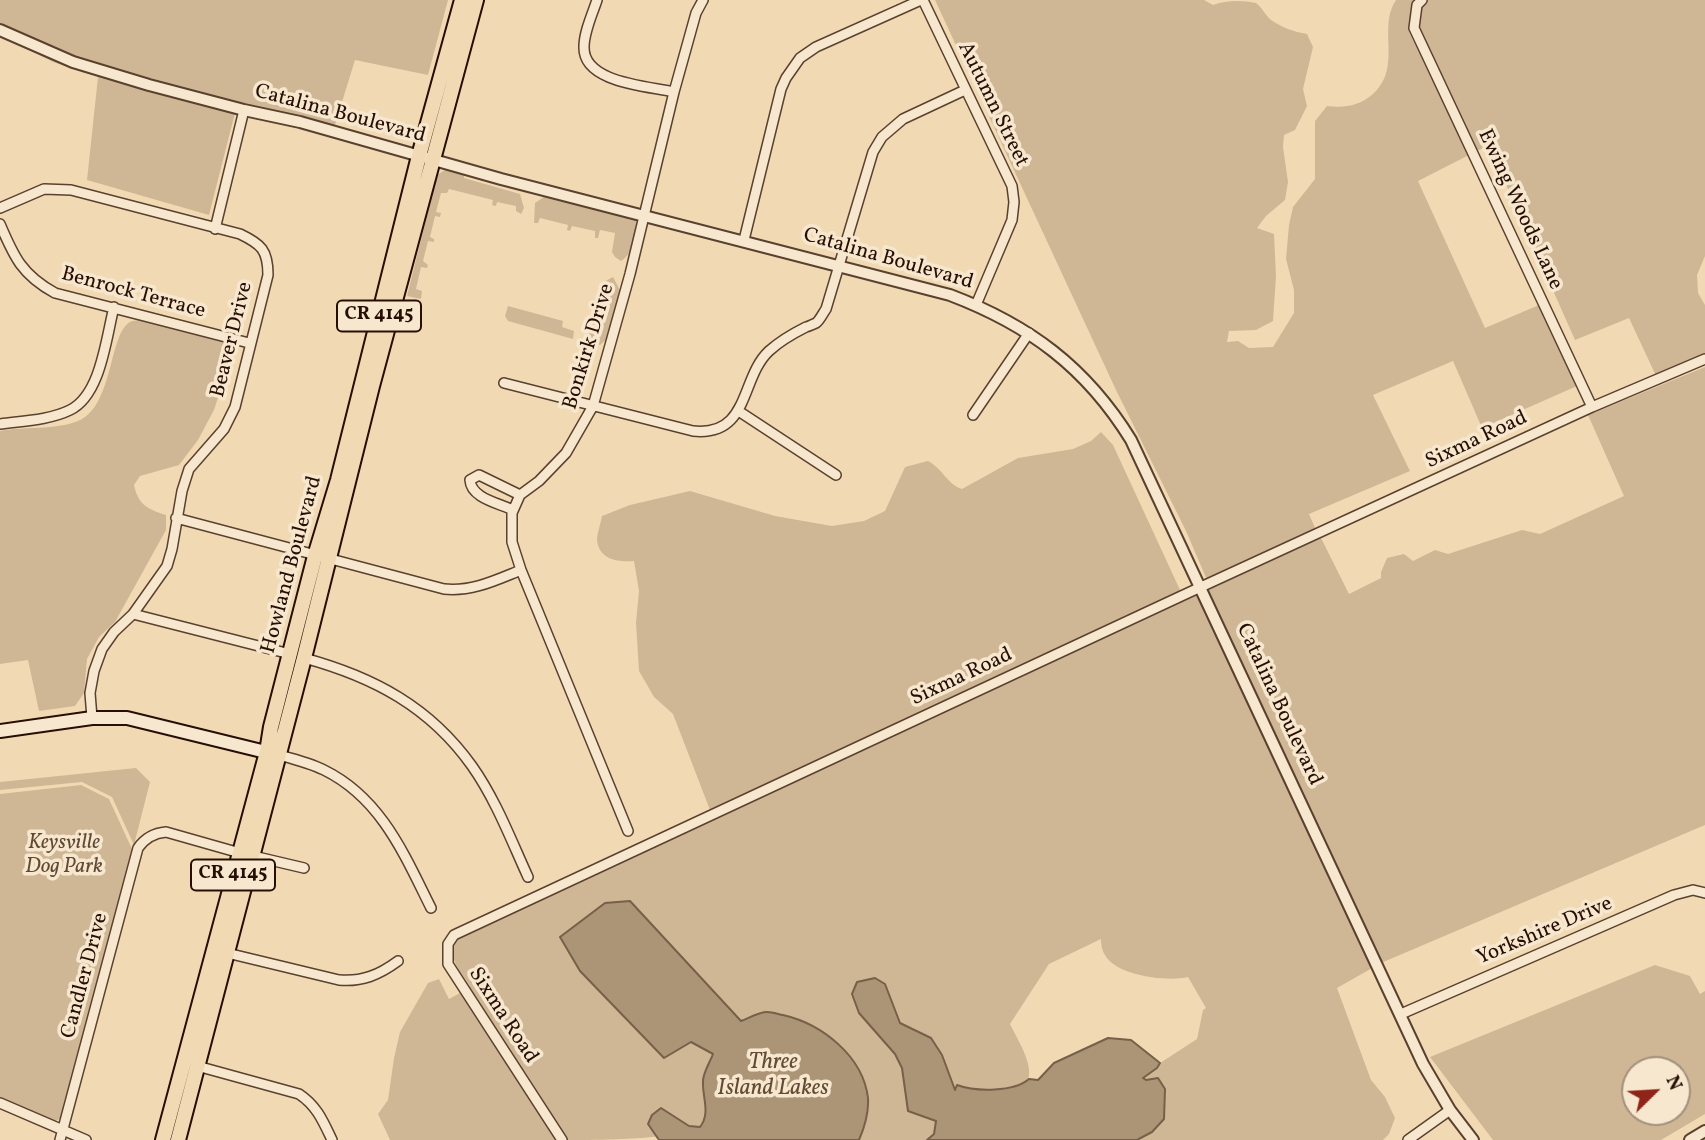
<!DOCTYPE html>
<style>
body{margin:0}
#map{position:relative;width:1705px;height:1140px;overflow:hidden;background:#f1dab3;font-family:Vollkorn,serif}
canvas{display:block}
.north{position:absolute;left:1621px;top:1056px;width:70px;height:70px;box-sizing:border-box;background:#f6e7ce;border:2px solid #a3907d;border-radius:50%;rotate:66deg;font-size:19px;font-weight:700;line-height:28px;text-align:center;color:#270e03}
.north::after{content:'';display:block;margin:auto;width:24px;height:32px;background:#8f2418;clip-path:polygon(50% 0,100% 100%,50% 72%,0 100%)}
</style>
<div id="map">
<canvas width="1705" height="1140"></canvas>
<div class="north">N</div>
</div>
<script>
const ctx = document.querySelector('canvas').getContext('2d');
ctx.lineJoin = 'round';
function fillPath(path, color) {
  ctx.fillStyle = color;
  ctx.fill(path, 'evenodd');
}
function strokePath(path, color, width, dash) {
  ctx.strokeStyle = color;
  ctx.lineWidth = width;
  ctx.lineCap = dash ? 'butt' : 'round';
  ctx.setLineDash(dash || []);
  ctx.stroke(path);
}
function write(font, color, halo, rows, align = 'center') {
  ctx.font = font + ' Vollkorn,serif';
  ctx.lineWidth = 7;
  ctx.setLineDash([]);
  ctx.textBaseline = 'middle';
  ctx.strokeStyle = halo;
  ctx.fillStyle = color;
  for (const [text, x, y, turn = 0] of rows) {
    ctx.save();
    ctx.translate(x, y);
    ctx.rotate((+turn || 0) * Math.PI / 180);
    ctx.textAlign = isNaN(turn) ? turn : align;
    if (halo) ctx.strokeText(text, 0, 0);
    ctx.fillText(text, 0, 0);
    ctx.restore();
  }
}
const green = new Path2D(`
 M0,0h448l-20,75 -73,-15 -21,68 -89,-21 -170,-48 -75,-34z
 M935,0h269l9,5c12,-5 31,-5 43,-2 6,4 9,12 15,17 10,7 23,12 36,14l6,13 -10,42 4,17 -12,24 -11,5 -1,12 5,35 -3,18 -19,16 -9,12 17,6 2,42 -3,45 -17,9 -27,1 -2,11 11,-1 11,7 24,-1 21,-34v-23l-8,-31 3,-34 4,-18 22,-28v-58l12,-15c18,2 32,0 46,-12 30,-27 4,-66 23,-94h20l-7,32 60,123 -51,26 67,147 54,-23 38,81 -95,42 -29,-67 -80,34 37,76 -101,43 7,16 -109,50 -21,-49 -70,-141z
 M1427,0h278v256l-8,19 1,18 7,12v54l-48,19 -28,-60 -54,22 -86,-194 -13,5 -58,-123 3,-22z
 M3,36l232,77 -26,102 -122,-35 11,-103 -45,-15z
 M445,170l19,4v4l56,16 4,14 -3,6 -5,-3v-5l-19,-4 -1,4 -4,-1 1,-5 -44,-11 -2,4h-6l-5,19 5,1 -1,4 -5,-1 -5,21 4,2v3l-6,-1 -5,20 5,4 -1,3 -6,-1 -5,22 6,2 -1,8 -14,-3 30,-121z
 M547,195l88,24c6,12 -2,35 -14,42l-6,-4 -3,-5 3,-19 -15,-3 -2,8h-3v-7l-23,-5 -2,5 -3,-1 1,-5 -28,-7 -2,5h-4l1,-20z
 M613,277l8,15 -13,46 -8,7 -12,-4 1,-7 13,-51z
 M508,306l55,15 -1,6 12,4 -1,8 -65,-18 -3,-5z
 M146,320l82,22 4,13 -18,55 -16,30 -19,25 -39,11 -6,9c4,19 13,24 32,30v15l-51,92 -16,15 -12,22 -3,34 -9,13 -36,5 -11,-51 -28,4v-233c23,-5 66,0 85,-14 28,-20 25,-84 45,-95 4,-2 12,-2 16,-2z
 M1705,367v458l-324,138 -176,-374 115,-53 29,58 32,-16v-6l6,-14 17,-4 9,7 22,-11 13,4 74,-24 18,4 84,-38 -36,-81z
 M1101,432l12,13 68,147 -702,327 231,-109 -37,-96 -19,-17 -15,-26 -3,-48 3,-32 -5,-30c-14,1 -35,0 -37,-21 0,-7 4,-17 5,-24l28,-11 60,-14 85,25 57,10 32,-5 21,-10 20,-44 23,-6c15,8 19,23 34,28l56,-31 55,-9 18,-8z
 M1198,592l176,375 -37,21 34,92 14,17 10,21 -6,16 -6,6h-246l5,-2 4,-58 -3,-1 17,-16 37,-24 6,-29 3,-2 -18,-31c-20,5 -72,-1 -83,-22 -3,-4 -4,-11 -4,-16l-52,25 -39,60c7,15 24,40 18,56 -18,11 -50,13 -71,5l-20,47 -6,8h-84l-141,-35c0,6 1,16 -5,21 -24,14 -101,14 -134,14l-99,-152 2,-2c-10,-16 -25,-30 -13,-48z
 M136,768l14,14 -16,63 -22,-48 -30,-15 -82,8v-8z
 M81,785l28,14 23,50 -70,269 -9,4 -53,-22v-306z
 M1655,965l35,11 10,18 5,-3v123l-44,26h-168l-63,-83zM1635,1070h42v42h-42z
 M439,979l10,20 11,-6 97,147h-167l-12,-26 10,-14 6,-42 6,-26 28,-49z`);
const water = new Path2D(`
 M630,901l111,120c8,-3 18,-9 26,-9 5,0 11,2 16,3 39,9 80,41 85,83 1,15 -3,28 -9,42h-200l-11,-16 4,-9 9,-7 28,18 11,1c11,-14 2,-30 3,-46 0,-8 7,-19 10,-27l-22,-12 -27,16 -84,-87 -20,-34 45,-34z
 M875,978l10,6 15,39 31,15 11,17 13,35 2,-5c19,7 57,7 72,-6l9,1 16,-17 54,-25 23,2 29,23 -3,5 -14,10 3,2 12,-2 7,11 -1,30 -12,13 -15,8h-210l7,-6 2,-13 -28,-10 -6,-43 -7,-14 -36,-41 -7,-19 5,-12z`);
const minor = new Path2D(`
 M597,0c-5,15 -13,32 -13,47 -1,36 64,39 90,45
 M923,0l89,186 2,16 -2,18 -36,85
 M1422,0l-5,5 -3,23 178,379
 M0,208l44,-19 27,1 169,44c21,10 28,16 28,41l-33,132 -11,22 -35,40 -7,22 -10,58 -5,17 -34,48 -19,18 -12,17 -8,22 -4,22 2,25
 M0,224c14,33 22,51 55,69l194,50
 M215,229l29,-119
 M744,240l37,-151 5,-11 14,-20 16,-11 105,-47
 M504,383l189,48c57,6 47,-53 76,-80 11,-10 25,-18 37,-24 1,0 10,-4 10,-4 4,-3 7,-10 10,-14l47,-157 9,-15 21,-18 62,-29
 M740,412l96,63
 M973,415l56,-82
 M0,424c22,-3 50,-4 70,-14 31,-15 36,-72 44,-103
 M513,510c-15,-7 -42,-12 -43,-30l9,-5 41,20
 M176,518l268,71c28,3 52,-9 77,-19
 M133,614l157,40
 M304,658c70,19 126,49 168,108 24,34 39,74 56,111
 M279,755c15,4 31,8 45,15 57,28 80,84 107,138
 M628,831l-107,-261 -9,-28v-29l8,-18 19,-14 27,-28 27,-47 37,-132 44,-182 22,-79 7,-13
 M253,856l51,12
 M227,953l112,27c23,2 40,-5 59,-19
 M1401,1014l273,-119 19,-5 12,3
 M197,1066l102,28c18,12 24,27 33,46
 M0,1103l86,37
 M60,1140l78,-292c7,-10 16,-15 28,-16l74,21
 M562,1140l-114,-176v-20l6,-9 736,-343 402,-185 113,-48
 M1408,1140l42,-30`);
const tertiary = new Path2D(`
 M0,30l73,32 76,23 95,25 56,12 201,57 449,116c79,30 136,72 181,145l292,624 27,46 23,30
 M1690,1140l15,-9`);
const secondary = new Path2D(`
 M0,731l92,-13h35l147,36`);
const primary = new Path2D(`
 M163,1140l104,-388 4,-25 44,-171 23,-76 81,-324 43,-156
 M178,1140l126,-482 68,-272 104,-386`);
const shields = [
 [379,316,84],
 [233,875,84]
];
const shieldNames = [
 ["CR 4145",379,316],
 ["CR 4145",233,875]
];
const streetNames = [
 ["Autumn Street",992,105,64],
 ["Catalina Boulevard",340,115,15],
 ["Ewing Woods Lane",1519,210,65],
 ["Catalina Boulevard",888,260,16],
 ["Benrock Terrace",133,294,15],
 ["Beaver Drive",233,340,-76],
 ["Bonkirk Drive",590,347,-73],
 ["Sixma Road",1477,441,-25],
 ["Howland Boulevard",293,565,-75],
 ["Sixma Road",962,678,-25],
 ["Catalina Boulevard",1278,705,65],
 ["Yorkshire Drive",1545,932,-23],
 ["Candler Drive",86,976,-75],
 ["Sixma Road",502,1016,57]
];
const parkNames = [
 ["Keysville",64,844],
 ["Dog Park",64,868]
];
const waterNames = [
 ["Three",773,1064],
 ["Island Lakes",773,1090]
];
fillPath(green, '#cfb795');
fillPath(water, '#ac9577');
strokePath(water, '#775f49', 2);
strokePath(minor, '#5a412f', 12);
strokePath(tertiary, '#5a412f', 14);
strokePath(secondary, '#270e03', 16);
strokePath(primary, '#270e03', 18);
strokePath(minor, '#f6e7ce', 9);
strokePath(tertiary, '#f6e7ce', 10);
strokePath(secondary, '#f6e7ce', 12);
strokePath(primary, '#f1dab3', 14);
for (const [x, y, w] of shields) {
  const box = new Path2D();
  box.roundRect(x - w / 2, y - 15.5, w, 31, 5);
  ctx.fillStyle = '#f6e7ce';
  ctx.fill(box);
  strokePath(box, '#270e03', 2);
}
write('bold 19px', '#270e03', null, shieldNames);
write('21px', '#270e03', '#f6e7ce', streetNames);
write('italic 21px', '#624936', '#f6e7ce', parkNames);
write('italic 23px', '#634b37', '#f6e7ce', waterNames);
</script>
